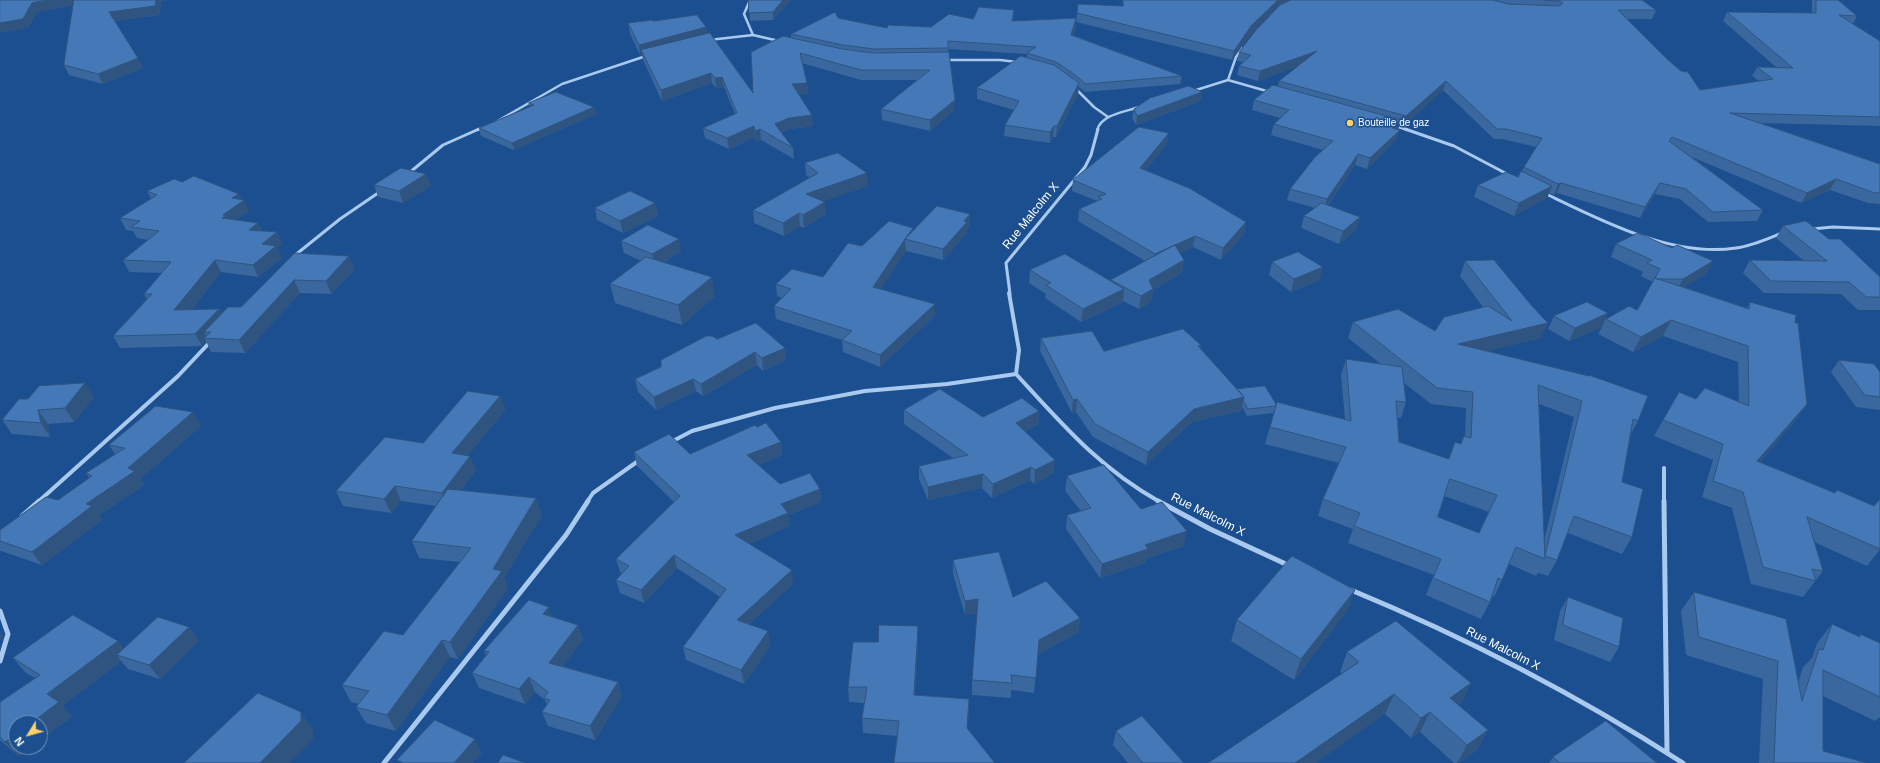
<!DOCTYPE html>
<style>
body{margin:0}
#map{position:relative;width:1880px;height:763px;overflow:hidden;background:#1b4f8f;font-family:Helvetica,sans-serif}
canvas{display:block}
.north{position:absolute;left:8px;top:715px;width:40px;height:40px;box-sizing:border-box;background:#1b4f8f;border:1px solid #7695bc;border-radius:50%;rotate:233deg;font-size:11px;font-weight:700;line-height:16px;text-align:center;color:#fff}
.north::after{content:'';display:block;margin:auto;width:14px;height:18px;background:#ffd166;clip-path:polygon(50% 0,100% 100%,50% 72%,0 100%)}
</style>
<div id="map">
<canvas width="1880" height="763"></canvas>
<div class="north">N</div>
</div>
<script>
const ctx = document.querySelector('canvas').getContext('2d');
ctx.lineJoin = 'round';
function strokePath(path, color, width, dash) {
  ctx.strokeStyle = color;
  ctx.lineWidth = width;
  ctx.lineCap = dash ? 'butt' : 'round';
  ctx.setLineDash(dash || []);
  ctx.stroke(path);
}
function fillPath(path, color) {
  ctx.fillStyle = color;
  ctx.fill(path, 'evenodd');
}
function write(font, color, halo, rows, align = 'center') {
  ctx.font = font + ' Helvetica,sans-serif';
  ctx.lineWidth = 3;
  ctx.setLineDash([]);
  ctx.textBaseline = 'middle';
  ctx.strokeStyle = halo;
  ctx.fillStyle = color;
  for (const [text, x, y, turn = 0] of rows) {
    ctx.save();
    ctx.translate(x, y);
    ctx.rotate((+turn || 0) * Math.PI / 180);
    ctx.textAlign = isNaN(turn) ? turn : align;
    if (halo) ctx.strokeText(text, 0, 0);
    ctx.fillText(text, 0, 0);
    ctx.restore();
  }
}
const streetFar3 = new Path2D(`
 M750,0l-6,14 9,21 26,6
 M709,40l44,-5
 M946,60h54l17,2
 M1228,80l42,12
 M1228,80l8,-23 6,-9
 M1075,88l19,19 14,10
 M1193,91l35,-11
 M494,123l68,-39 84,-28
 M1395,126l13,4
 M477,130l5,-2
 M1097,130c5,-16 28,-18 42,-23`);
const streetFar2 = new Path2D(`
 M1405,129l49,17 55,29
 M409,173l34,-28 36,-16
 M1544,193c56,27 128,65 192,55 16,-2 31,-9 46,-15
 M1812,229l21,-2 47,2
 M294,256l46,-37 41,-28
 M1010,294l-4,-31 79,-96 6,-12 7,-26`);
const streetFar1 = new Path2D(`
 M1009,293l10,57 -3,24c45,49 84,95 144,128
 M671,442l21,-11 83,-23 90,-17 82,-7 69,-10
 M1664,468v34
 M38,502l140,-126 33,-35
 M587,502l6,-9 48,-34`);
const street = new Path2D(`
 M1158,501l52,28 80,37
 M1664,501l3,251
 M22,516l17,-15
 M1351,590c116,48 226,105 332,173
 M0,611l8,23 -8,27
 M384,763l182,-228 22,-34`);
const wall = new Path2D(`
 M0,0h169l-7,1 -3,14 -44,6 28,47 -40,16 -34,-9 -5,-10 10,-60 -37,7 -9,16z
 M749,0h42l-18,20 -23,1z
 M1123,0h519l14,10 -4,9h-25l40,40 33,31 59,-9 -7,-5 5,-9 20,1 -54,-47 4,-9 85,1v-13h26l19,16 -4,8 27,17v85l-119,-3 119,41v40l-12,-1 -38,-13 -29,13 -109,-46 71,53 -6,11 -49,1 -28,-23 -25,-5 -15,24 -83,-25 -3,2 -5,-2 -2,5 -33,18 -40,-19 4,-12 40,-8 4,-6 2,-4 12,-20 -34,-8h-8l-51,-49 -40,36 -4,-1 -3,15 -29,29 -12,-4 -27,40 32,12 -4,13 -17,14 -38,-16 3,-12 11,-8 -28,-8 3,-11 33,-39 -52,-15 3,-11 6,-6 -28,-8 2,-10 24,-14 1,-5 19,-15 -40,15 -21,-6 2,-9 4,-4 -6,-1 2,-9 38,-44 -2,1 -25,26 -18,25 -156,-38 1,-9 46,-7z
 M1014,17l-1,4 63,5 -3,9 109,41 -2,8 -95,8 -6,-5 -1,7 -22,43h-3l-3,6 -46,-7 1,-11 9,-15 -37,-11v-11l50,-31v-3l-79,-5 6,61 -24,21 -48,-11 -1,-11 36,-29h-56l-59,-17 5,20 1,11h-9l14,32 -23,3 -9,4 12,15 1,11 -33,-19 -5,2 -1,-5 -26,12 -24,-11 -2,-10 32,-14 -11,-27 -8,1 -4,-5 -50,18 -19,-41 -1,-5h-2l-10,-21 -2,-11 25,-2 53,6 1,6 46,60 38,-56v-3l47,-16 49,10 44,-1 42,-8z
 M1202,92l-1,9 -65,24 -4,-7 2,-9z
 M529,103l65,4 2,7 -82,36 -33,-14 -2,-8 51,-21z
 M1167,144l-21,26 100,52 -2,12 -23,26 -28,-13 -13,6 4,7 -2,13 -29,17 -2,12 -12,7 -16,-8v1l-42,20 -36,-24 1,-4 -17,-11 1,-13 81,11v-1l34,-19 -67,-40 1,-12 18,-8 -25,-10 1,-11z
 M805,163l63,23 -45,15 3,13 -22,14 -4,-2 -16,10 -30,-13 -1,-13 57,-32 -4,-3z
 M426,174l5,12 -28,17 -25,-6 -4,-12z
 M182,182l57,12 3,5 7,12 -13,9 22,3 4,8 15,1 5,12 -5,4 5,10 -24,19 -37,-5 -30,38 28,-1 3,5 19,-7 54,-54 60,16 -24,25 -31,-1 -55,60 -34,-1 -5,-11 -4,5 -82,2 -7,-12 34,-37 -3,-5 18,-21 -33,-1 -6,-12 25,-20 -11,-2 -4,-7 -7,-1 -6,-12 31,-19 -4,-8z
 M655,203l3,13 -35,17 -26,-13 -2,-12z
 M970,214v11l-3,4v4l-24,27 -37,-9 -26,38 55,15v12l-55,51 -37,-15 -1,-12 -66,-21 -2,-13 8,-8 -5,-2 -1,-12 47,-7 39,-31 51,-18v3z
 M1783,226l46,13 51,38v33h-22l-17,-16 -77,-1 -21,-20 7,-13 54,1 -28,-23z
 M621,241l60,10 -17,11 51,34 -33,29 -67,-22 -5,-19 31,-23 -17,-8z
 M1616,244l56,4 34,26 -22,13 63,21 3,-6 45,21 12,81 -11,16 -36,42 74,31 3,-3 37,16 6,-7v51l-13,16 -53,-24 9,29 -20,26 -52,-13 -19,-76 -30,-11 11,-37 -59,-24 25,-44 17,7 43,3 -1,-40 -75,-26 -30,16 -35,-18 4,-7 -33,14 -21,-12 6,-13 52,3 31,-9 16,-28 -12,-6 2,-4 -32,-15z
 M1465,261l76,77 -54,13 151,70 -7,13 -9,48 10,55 -10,17 -54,-21 -11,27 -9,16 -10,-3 -2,3 -27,-12 -7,16 -8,17 -2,-1 -2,6 -9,17 -55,-24 8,-20 -86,-32 5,-14 -35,-13 5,-17 16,-36 -74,-19 9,-31 -27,3 -5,-9 -1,4 -49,11 -46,43 -53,-28 -17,-25 -4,1 -32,-62 1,-13 63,13 97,-6 -1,3 37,41 39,15 69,15 -4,-44 5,-16 35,5 -33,-26 5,-16 82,9 48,-24 -23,-31zM1404,383l27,21 35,4 -1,28h-1l-4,8 -5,-2 -7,17 -49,-17 -1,-24h3l5,-16zM1539,404l35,13 -30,124zM1444,496l45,16 -10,21 -41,-16z
 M1272,262l48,18 -29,12 -22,-17z
 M717,339l68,9 1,12 -23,11 -6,-6 -54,31 -7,-5 -40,19 -18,-18 -3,-13z
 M1839,360l41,12v38l-24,-3 -25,-35z
 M500,396l5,14 -37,45 8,15 -15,20 81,25 -38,63 4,10 -50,71 -8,-2 -54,74 -30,-8 -10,-16 3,-3 -8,-2 -9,-17 61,-50 57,-73 -41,-4 -7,-17 24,-35 -35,-5 -10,12 -48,-7 -7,-15 87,-48z
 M94,397l-20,25 -26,2 2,13 -38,-3 -10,-14 17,-21z
 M904,410l79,7 56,-6 -1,14 -13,6 29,42 -20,11 -4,-4 -38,18 -10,-10 -54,12 -9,-21v-13l34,-8 -49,-34z
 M201,426l-61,53 4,6 -45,30 3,5 -60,45 -41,-14h-1v-21l58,-30 31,-22 -3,-5 29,-19 -6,-9z
 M757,427l24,15 1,13 -24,10 22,19 40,5 1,13 -33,13 2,11 -41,18 44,40 -44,40 22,21 -27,39 -58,-24 -3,-13 37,-50 -43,-29 -33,35 -24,-10 -4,-13 6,-7 -2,-1 -4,-13 58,-57 -37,-36 -3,-14 56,2z
 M1067,476l74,33 43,37 -38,13 -1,4 -45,15 -34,-49 1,-14 14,-4 -16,-20z
 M953,560l60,37 67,21 -2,15 -40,21 -4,39 -23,-3v8l-39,-3v-15l5,-67 -12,2 -12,-41z
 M1694,592l92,27 12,64 5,-16 9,-9 5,-15 15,-19 27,13 1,-3 20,9v74l-5,4 -52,-25v55l44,12h-108l4,-84 -77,-24 -5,-44z
 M1568,597l51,50 -9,15 -56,-22 6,-29z
 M1347,611l-53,69 -63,-39 6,-21z
 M552,617l26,8 5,15 -20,26 55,16 4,14 -27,44 -47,-14 -6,-14 5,-7 -2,-5 -10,-8 -10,12 -46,-16 -7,-15 14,-17 -2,-5z
 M189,627l10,14 -39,38 -32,-10 -7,-8 -59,45 10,11 -32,23v-17l-24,24h14l-11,9 -19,-16v-38l35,-24 -9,-5 -13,-15 105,-17 6,8z
 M878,642h40l-3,53 54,4v16l-72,21 -34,-3 -1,-15 2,-15 -15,-1 -1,-15z
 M1347,652l124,31 -10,20 -3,2 30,25 -11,20 -18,13h-5l-34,-31 -9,6 -71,-66z
 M1116,731l68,32h-56l-15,-18z
 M1553,757l104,6h-108z`);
const shadedWall = new Path2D(`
 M47,0h31l2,4 -43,8 -9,16 -28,5v-10l32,-20z
 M156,0h13l-7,1 -3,14 -45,6 -5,-9z
 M783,0h8l-18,20v-8z
 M1278,0h19l-22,9 -25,26 -18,25 2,-9 17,-25 26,-25z
 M1014,10v7l-2,12v-8z
 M1076,18v8l-6,16 1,-7z
 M706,27l2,11 -67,12 1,5h-2l-1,-10z
 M1317,51l-2,9 -57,21 2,-10z
 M138,58l5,10 -40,16 -5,-10z
 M711,73l1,10 -50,18 -1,-11z
 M722,77l2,10 -8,1 -1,-10z
 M1446,81l-3,9 -40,36 3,-10z
 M807,83l1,11 -15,1 -1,-11z
 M1079,83l-1,11 -22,43 1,-11z
 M1202,92l-1,9 -65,24 1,-9z
 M955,100l-1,10 -24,21v-11z
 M594,107l2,7 -82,36 -2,-7z
 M812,115l1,11 -23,3 -14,5 -1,-10 14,-6z
 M1401,120l-3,10 -6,-2z
 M754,126l1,11 -26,12 -2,-11z
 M1054,126l-1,11 -3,6v-11z
 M760,129l1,11 -5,2 -1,-11z
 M1400,130l-4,10 -29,29 3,-11z
 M1169,133l-2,11 -28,35 1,-11z
 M1358,154l-3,11 -31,45 3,-11z
 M867,173l1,13 -61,21 -1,-13z
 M426,174l5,12 -28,17 -4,-12z
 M1836,179l-6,11 -29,13 6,-10z
 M1561,183l-4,10 -3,2 4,-11z
 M1660,183l-5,11 -15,24 5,-11z
 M1552,186l-5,12 -33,18 5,-13z
 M239,194l4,7 1,-1 5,11 -19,14 -8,-7 10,-20z
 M825,202l1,12 -22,14 -1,-13z
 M655,203l3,13 -35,17 -3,-12z
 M799,213l1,13 -16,10 -1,-13z
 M970,214v11l-3,4v4l-24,27v-11z
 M1360,217l-4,13 -17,14 4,-13z
 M1246,222l-2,12 -23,26 2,-12z
 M258,223l5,11 -14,-4z
 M913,228v11h-8z
 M277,232l5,12 -5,4 5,10 -24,19 -5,-12 9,-21z
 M1195,236l-2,11 -39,19 1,-12z
 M679,239l2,12 -26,16 -3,-13z
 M905,239l1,12 -32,48 -1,-12z
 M349,256l6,13 -24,25 -5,-13z
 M215,260l6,12 -40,50 -7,-12z
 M1184,260l-2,13 -29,17 -2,12 -12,7 2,-13 8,-16z
 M1713,261l-7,13 -30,18 7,-13z
 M1323,267l-3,13 -29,12 3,-13z
 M712,277l3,19 -33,29 -4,-20z
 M294,280l6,13 -55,60 -6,-13z
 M1124,289l-1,13 -42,20 2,-13z
 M935,304v12l-55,51v-12z
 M219,309l6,12 -21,11 4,6h-4l2,3 -4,5 -7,-12z
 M1608,313l-6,14 -33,14 6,-13z
 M1671,320l-8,16 -30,16 8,-15z
 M1548,323l-7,15 -89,22 6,-16z
 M785,348l1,12 -23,11 -1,-13z
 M755,352l2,13 -54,31 -2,-12z
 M693,379l3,12 -40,19 -2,-13z
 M85,383l9,14 -20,25 -9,-14z
 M500,396l5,14 -47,58 -6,-15z
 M1244,397l-3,14 -49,11 -46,43 2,-13 46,-43z
 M1077,399l-1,13 -4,1 1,-13z
 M1807,404l-11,16 -49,57 10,-16z
 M38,410l10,14 2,13 -9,-14z
 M1039,411l-1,14 -23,11 1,-13z
 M193,412l8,14 -61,53 4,6 -45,30 3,5 -60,45 -10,-13 54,-48z
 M781,442l1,13 -33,13 -2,-13z
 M470,456l6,14 -28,38 -6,-15z
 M1055,460l-1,13 -20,11 1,-14z
 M1031,467l-1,13 -38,18 1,-14z
 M983,474l-1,14 -54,12v-13z
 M395,486l6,15 -10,12 -7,-14z
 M820,489l1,13 -33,13 2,11 -52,23 -3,-14 46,-31z
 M536,498l6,17 -38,63 4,10 -50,71 -8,-17 43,-73z
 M1187,531l-3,15 -38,13 -1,4 -45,15 2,-14 43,-19z
 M1880,549v1l-13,16z
 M674,555l3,13 -33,35 -3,-13z
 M792,570l1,14 -53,49 -3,-13z
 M1355,590l-8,21 -53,69 7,-21z
 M978,599v14l-13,2v-14z
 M549,607l5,15 -11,-8z
 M1080,618l-2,15 -40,21 1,-14z
 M578,625l5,15 -28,37 -6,-14z
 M918,626v16l-3,69 -1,-16z
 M189,627l10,14 -39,38 -11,-14z
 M768,631l3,14 -27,39 -3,-14z
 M0,633l3,3v2l-3,2z
 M442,640l8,17 -54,74 -9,-16z
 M118,641l11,14h-12l4,6 -59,45 10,11 -32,23v-17h-9l16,-29z
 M529,677l6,15 -10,12 -6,-15z
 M618,682l4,14 -27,44 -5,-14z
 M1471,683l-10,20 -21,15 10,-20z
 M1394,694l-9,20 -69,49h-21z
 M969,699v16l-3,28 1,-15z
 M301,712l12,18v10l-23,23h-30z
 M1430,712l-10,20 -9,6 10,-20z
 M1488,730l-11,20 -18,13h-2l10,-18z
 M16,734v13h14l-11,9 -14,-14z
 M475,739l7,14 -9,10h-19z`);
const building = new Path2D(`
 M0,0h47l-15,3 -9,16 -23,4z
 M74,0h82l-1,6 -46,6 29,46 -40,16 -34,-9z
 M749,0h34l-10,12 -24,1z
 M1123,0h155l-1,1 -26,25 -17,25 -157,-38 1,-9 45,2z
 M1291,0h202l15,4 52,2 3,-3 -3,-2 -17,-1h99l14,10h-38l49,49 14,12 7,1 12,18 73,-11 -16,-12 36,1 -66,-56 89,1v-13h22l19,16 -18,-1 41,26v76l-150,-4 150,51v29h-5l-39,-14 -29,14 -135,-56 -3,4 94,69 -50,2 -27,-23 -26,-6 -15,24 -84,-24 -3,1 -34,-17 18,-29 -36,-9h-9l-51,-48 -40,35 -127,-35 38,-30 -57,20 -21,-5 12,-11 -12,-3 17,-22 24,-25z
 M979,7l35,3 -2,11 64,-3 -5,17 111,41 -96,8 -15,-12 -15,-10 -29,-9 9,-6 -88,-6v7l-74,1 -31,-4 -52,-11 44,-22 3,6 49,10 1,-3 43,2 18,-13 24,5z
 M697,15l9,12 -67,18 -11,-22 24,-3 1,1z
 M710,33l43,60 -2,-41 32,-16 59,13 31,4 76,-1 6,48 -25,20 -49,-11 49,-39h-69l-61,-17 7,30 -15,1 20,31 -23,3 -14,6 18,24 -33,-19 -5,2 -1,-5 -27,12 -24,-10 34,-15 -15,-36 -7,1 -4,-5 -50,17 -20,-40z
 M1021,56l33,9 25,18 -22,43h-3l-4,6 -45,-7 14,-24 -42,-13z
 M1273,85l128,35 -9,8 8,2 -30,28 -12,-4 -31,45 -37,-10 25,-32 18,-16 -59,-17 15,-14 -35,-10z
 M1189,86l13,6 -65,24 -3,-7 16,-11z
 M556,92l38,15 -82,36 -33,-15 55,-23 -5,-2z
 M1139,127l30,6 -29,35 49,20 57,34 -23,26 -28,-12 -40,18 -76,-45 23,-10 -4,-2 8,-3 -33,-14z
 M838,153l29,20 -61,21 19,8 -22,13 -4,-2 -16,10 -30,-13 65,-37 -13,-10z
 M401,168l25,6 -27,17 -25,-6z
 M1521,171l31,15 -33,17 -41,-18 28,-13 12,5z
 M194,176l45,18 -7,4 12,2 -21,15 3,1 -4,2 36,5 -9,7 28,2 -15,12 14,2 -23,19 -38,-5 -41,50 45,-1 -24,25 -82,2 39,-42h-8l27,-32 -48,-2 36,-29 -28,-4 9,-6 -20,-3 37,-23 -10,-4 27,-12 8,3z
 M630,191l25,12 -35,18 -25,-13z
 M1322,203l38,14 -17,14 -39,-15z
 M937,206l33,8 -6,7 3,1 -24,27 -38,-10 -32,48 62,17 -55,51 -38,-15 10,-9 -78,-25 17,-17 -15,-5 16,-15 31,8 25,-34 14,3 27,-25 24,7 -8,11z
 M1806,221l23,18h11l40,38v20h-14l-17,-15 -78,-1 -21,-21 77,1 -44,-35z
 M648,225l31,14 -27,15 -31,-13z
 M1638,233l34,15 5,-3 36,16 -30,18h-26l-2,-1 5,-9 -13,-6 5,-3 -36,-16z
 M1175,245l9,15 -35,20 4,9 -12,7 -30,-16z
 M1298,252l25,15 -29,12 -22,-17z
 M295,253l54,3 -23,25 -32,-1 -55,60 -35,-2 7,-6h-7l24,-25h13z
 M1065,254l59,35 -41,20 -37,-24 5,-2 -21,-13z
 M646,257l66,20 -34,28 -68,-21z
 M1494,260l38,46 16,17 -90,21 131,32v-1l59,21 -10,25 -5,-2 -11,63 21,7 -11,48 -58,-21 -17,44 -12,-4 37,-155 -44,-16 7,174 -29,-12 -14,33 -4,-2 -8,24 -57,-24 8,-19 -87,-33 6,-13 -37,-14 23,-52 -76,-20 7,-25 74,19 -5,-62 56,8 4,35 -10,-1 3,41 50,17 6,-17 6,2 3,-8 7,2 2,-46 -36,-4 -84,-66 45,-13 37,22 9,-14 44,-11 24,15 -47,-60zM1450,479l47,16 -18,38 -41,-16z
 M1655,278l94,31 1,-7 46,13 -1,8h3l9,81 -50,57 78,32 2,-3 37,16 6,-7v50l-73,-32 16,54 -11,-2 4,12 -53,-14 -20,-75 -30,-11 10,-37 -60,-24 16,-28 17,7 9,-11 44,18 -1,-60 -77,-26 -30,17 -35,-18 23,-13 8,4z
 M1587,302l21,11 -33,15 -21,-12z
 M756,323l29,25 -23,10 -7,-6 -54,32 -8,-5 -39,18 -19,-18 26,-12v-7l45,-24h6l5,3z
 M1183,329l18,16 -3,1 46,51 -50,12 -46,43 -53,-28 -18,-25 -4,1 -32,-62 51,-7 12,20z
 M1839,360l35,4 6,8v25l-15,-2z
 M85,383l-20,25 -27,2 3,13 -39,-3 17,-21h9l11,-13z
 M1265,386l11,18v2l-28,3 -5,-9 1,-3 -7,-8z
 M940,389l43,28 39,-19 17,13 -23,12 39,37 -20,10 -4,-3 -38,17 -10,-10 -55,13 -9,-21 49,-11 -64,-45z
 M468,391l32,5 -48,57 18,3 -28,37 -47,-7 -11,13 -48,-8 49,-54 38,6z
 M156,406l37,6 -65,56 7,3 -49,33 6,2 -60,46 -32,-11v-11l46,-33 12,3 34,-24 -6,-3 39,-25 -16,-3z
 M766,423l15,19 -34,13 33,29 30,-11 10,16 -39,15 7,9 -53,22 57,35 -55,50 31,11 -27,39 -58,-23 43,-58 -52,-34 -33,35 -25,-10 13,-14 -13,-7 64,-63 -46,-44 35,-18 21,20 65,-29 2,2z
 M1104,465l37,44 21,-7 25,29 -42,14 3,4 -46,15 -35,-49 24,-7 -24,-32z
 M448,489l88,9 -43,71 9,2 -52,71 -8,-2 -55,75 -31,-8 13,-16 -27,-6 42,-54 19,4 68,-87 -59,-7z
 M999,552l14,45 33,-16 34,37 -41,22 -3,38 -25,-3 1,8 -40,-3 6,-81 -13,2 -12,-41z
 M1292,556l63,34 -54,69 -64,-39z
 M1694,592l92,27 16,82 17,-52 4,1 9,-26 28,13v-3l20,9v54l-57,-27v81l44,12h-93l4,-102 -79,-24z
 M1568,597l55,21 -4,29 -56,-22z
 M529,600l20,7 -6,7 35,11 -29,38 69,19 -28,44 -48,-14 8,-12 -6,-2 4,-6 -19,-15 -10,12 -47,-16 17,-21 -5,-1z
 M73,615l45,26 -71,53 12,8 -28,21h-15v11l-11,8 -5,-5v-35l40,-27 -27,-17z
 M158,617l31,10 -40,38 -32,-10z
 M1396,621l75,62 -21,15 38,32 -21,15 -37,-33 -9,6 -27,-24 -99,69h-87l151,-101 -12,-10z
 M879,625l39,1 -4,69 55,4 -2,29 28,35h-101l5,-42 -37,-3 5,-31h-19l5,-45h25z
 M258,693l43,19v9l-41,42h-76z
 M1142,716l42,47h-41l-27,-32z
 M435,720l40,19 -21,24h-51l-6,-3z
 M1606,721l51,42h-97l-7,-6z
 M503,755l23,8h-28z`);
const markers = [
 [1350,123,4,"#ffd166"]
];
const farPoinames = [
 ["Bouteille de gaz",1358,123]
];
const streetNames = [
 ["Rue Malcolm X",1031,216,-51],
 ["Rue Malcolm X",1208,515,27],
 ["Rue Malcolm X",1503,649,27]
];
strokePath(streetFar3, '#a9c9ee', 2.5);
strokePath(streetFar2, '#a9c9ee', 3);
strokePath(streetFar1, '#a9c9ee', 4);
strokePath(street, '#a9c9ee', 5);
fillPath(wall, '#3a679d');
fillPath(shadedWall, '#305480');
fillPath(building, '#4478b7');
strokePath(building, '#305480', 1);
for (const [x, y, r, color] of markers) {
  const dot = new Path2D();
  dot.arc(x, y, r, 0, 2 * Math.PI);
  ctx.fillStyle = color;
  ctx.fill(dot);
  strokePath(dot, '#1b4f8f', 1.5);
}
write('10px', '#fff', '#1b4f8f', farPoinames, 'left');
write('12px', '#fff', '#1b4f8f', streetNames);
</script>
